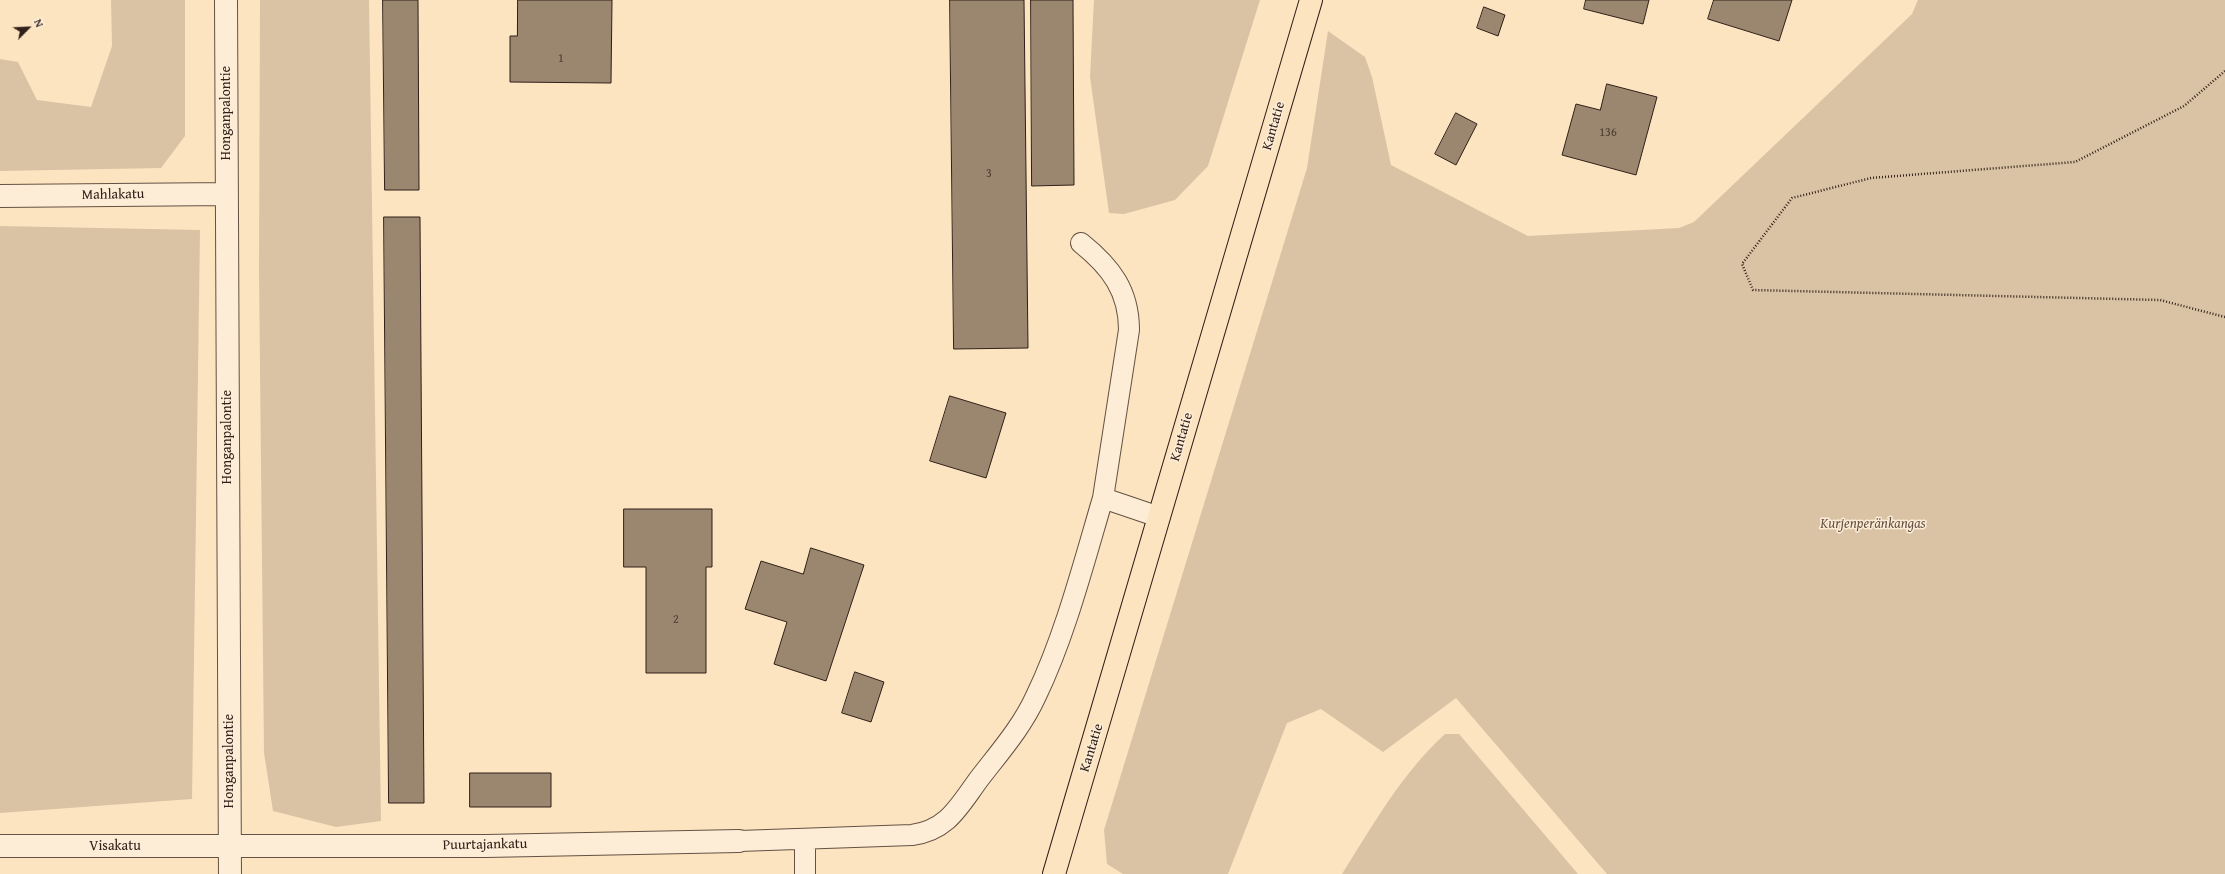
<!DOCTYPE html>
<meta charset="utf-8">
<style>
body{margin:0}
#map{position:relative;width:2225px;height:874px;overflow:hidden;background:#fce4c0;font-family:"Gentium Book Plus",serif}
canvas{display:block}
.north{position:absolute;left:8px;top:8px;width:40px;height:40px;-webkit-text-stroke:3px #fdedd6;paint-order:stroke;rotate:66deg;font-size:11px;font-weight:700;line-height:16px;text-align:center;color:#312019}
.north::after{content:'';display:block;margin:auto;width:14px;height:18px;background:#312019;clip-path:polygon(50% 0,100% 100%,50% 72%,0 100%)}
</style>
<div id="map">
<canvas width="2225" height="874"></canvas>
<div class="north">N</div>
</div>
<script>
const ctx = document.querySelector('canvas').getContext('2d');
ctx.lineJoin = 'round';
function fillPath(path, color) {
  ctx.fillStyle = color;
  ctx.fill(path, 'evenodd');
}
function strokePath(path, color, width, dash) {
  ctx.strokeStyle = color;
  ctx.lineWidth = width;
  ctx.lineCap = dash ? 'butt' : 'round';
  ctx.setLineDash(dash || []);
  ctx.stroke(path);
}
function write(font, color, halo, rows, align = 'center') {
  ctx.font = font + ' "Gentium Book Plus",serif';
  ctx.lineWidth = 3;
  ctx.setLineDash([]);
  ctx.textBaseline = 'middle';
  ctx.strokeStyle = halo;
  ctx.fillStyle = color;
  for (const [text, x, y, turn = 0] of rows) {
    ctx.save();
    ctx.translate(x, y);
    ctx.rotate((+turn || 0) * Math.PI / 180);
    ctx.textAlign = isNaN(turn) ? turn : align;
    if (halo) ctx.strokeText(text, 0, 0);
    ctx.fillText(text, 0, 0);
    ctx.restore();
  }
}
const green = new Path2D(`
 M111,0h74v136l-24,32 -161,3v-112l18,3 19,38 54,7 21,-61z
 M260,0h109l12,821 -45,6 -63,-16 -9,-58 -5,-482z
 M1094,0h166l-52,166 -33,34 -51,14 -15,-1 -19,-136z
 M1918,0h307v874h-618l-151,-176 -73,54 -62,-43 -34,14 -59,151h-105l-16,-10 -3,-34 203,-662 21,-137 37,26 7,20 19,88 137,71 151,-8 15,-6 218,-208z
 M0,226l200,4 -8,569 -192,14z
 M1445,734h14l119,140h-236c31,-49 60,-101 103,-140z`);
const building = new Path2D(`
 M383,0h35l1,190h-34z
 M518,0h94l-1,83 -101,-1v-46h7z
 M950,0h74l4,348 -74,1z
 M1031,0h42l1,185 -42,1z
 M1586,0h63l-6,24 -59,-15z
 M1714,0h78l-13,41 -71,-22z
 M1484,7l21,8 -7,21 -21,-8z
 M1607,84l50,13 -21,78 -74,-20 14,-51 24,6z
 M1456,113l21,11 -21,41 -21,-11z
 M384,217h36l4,586h-35z
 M950,396l56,17 -20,65 -56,-17z
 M624,509h88v58h-6v106h-60v-106h-22z
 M811,548l53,17 -38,116 -52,-17 13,-42 -42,-13 16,-48 42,13z
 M855,672l29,10 -13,40 -29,-9z
 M470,773h81v34h-81z`);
const path = new Path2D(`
 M2225,71l-41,35 -109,56 -204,16 -79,20 -50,66 11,26 407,10 65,17`);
const service = new Path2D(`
 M1081,243c30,24 48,48 48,87l-26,168 56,19
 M739,841l173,-6c36,-5 47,-29 67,-56 20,-26 43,-52 57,-83 29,-60 48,-134 67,-198
 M805,874v-35`);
const minor = new Path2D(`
 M226,0l4,874
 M0,196l226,-2
 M0,846h486l253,-5`);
const primary = new Path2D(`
 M1054,874l257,-874`);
const numberNames = [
 ["1",561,59],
 ["136",1608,133],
 ["3",989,174],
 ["2",676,620]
];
const streetNames = [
 ["Honganpalontie",226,113,-90],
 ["Kantatie",1274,126,-74],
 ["Mahlakatu",113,195,-1],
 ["Honganpalontie",227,437,-90],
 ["Kantatie",1182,437,-74],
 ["Kantatie",1092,748,-73],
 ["Honganpalontie",229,761,-90],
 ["Puurtajankatu",485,845,-1],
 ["Visakatu",115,846]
];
const parkNames = [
 ["Kurjenperänkangas",1873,524]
];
fillPath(green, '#d9c3a4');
fillPath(building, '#9b8670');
strokePath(building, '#312019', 1);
strokePath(service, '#645143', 22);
strokePath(minor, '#645143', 24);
strokePath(primary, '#312019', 24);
strokePath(path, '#312019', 2.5, [1, 2]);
strokePath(service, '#fdedd6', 20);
strokePath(minor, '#fdedd6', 22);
strokePath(primary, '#fce4c0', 22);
write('12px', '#4c3a2f', null, numberNames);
write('14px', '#312019', '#fdedd6', streetNames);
write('italic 14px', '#635143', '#fdedd6', parkNames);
</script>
